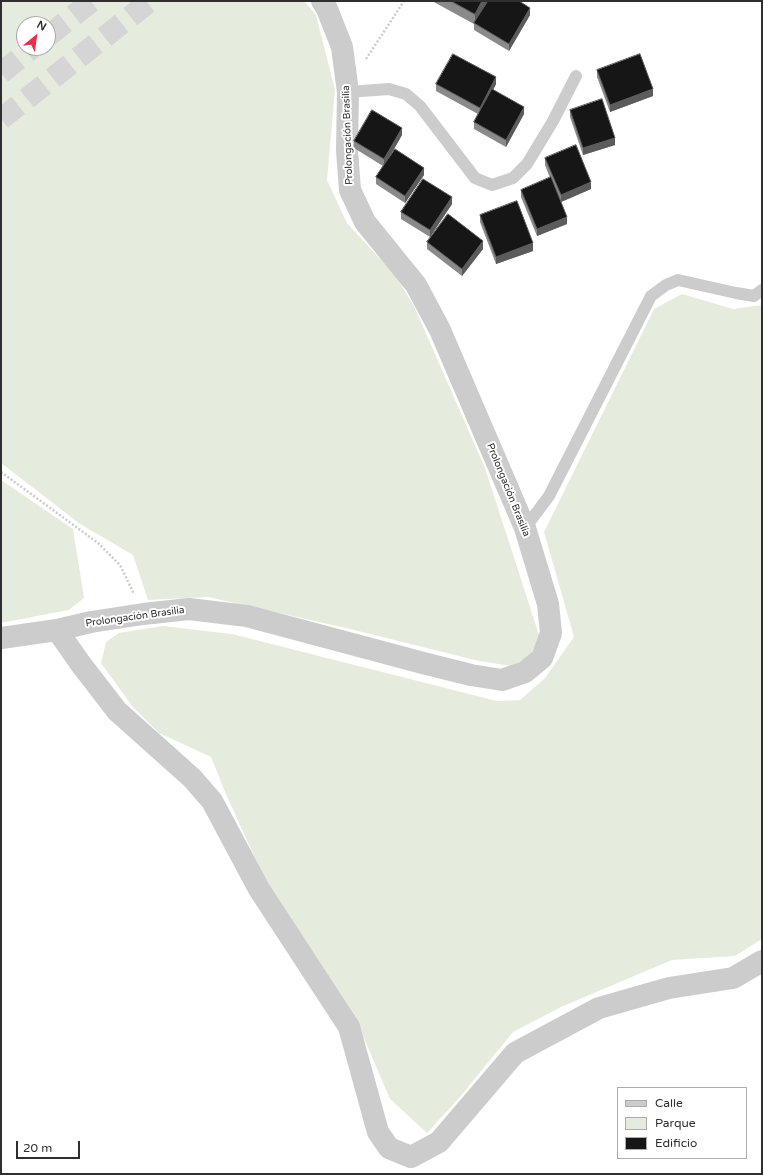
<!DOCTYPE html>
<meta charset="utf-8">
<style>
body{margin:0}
#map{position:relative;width:763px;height:1175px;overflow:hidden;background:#fff;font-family:"Varela Round",sans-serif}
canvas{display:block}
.frame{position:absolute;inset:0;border:2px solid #2f2f2f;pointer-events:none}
.legend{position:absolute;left:617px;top:1087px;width:130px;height:72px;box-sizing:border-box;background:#fff;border:1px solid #acacac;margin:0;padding:5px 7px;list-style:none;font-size:12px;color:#2f2f2f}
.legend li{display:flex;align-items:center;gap:8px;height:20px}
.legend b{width:20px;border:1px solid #acacac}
.north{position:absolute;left:16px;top:16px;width:40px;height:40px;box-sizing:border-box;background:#fff;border:1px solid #acacac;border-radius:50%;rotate:29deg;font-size:11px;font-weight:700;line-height:16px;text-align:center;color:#2f2f2f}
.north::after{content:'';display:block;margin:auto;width:14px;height:18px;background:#e4334f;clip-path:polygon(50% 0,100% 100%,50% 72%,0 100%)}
.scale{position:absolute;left:16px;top:1141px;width:64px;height:18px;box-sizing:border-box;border:2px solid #2f2f2f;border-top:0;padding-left:5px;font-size:12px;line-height:14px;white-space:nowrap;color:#2f2f2f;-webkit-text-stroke:3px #fff;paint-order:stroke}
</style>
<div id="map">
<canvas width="763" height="1175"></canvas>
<div class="frame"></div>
<ul class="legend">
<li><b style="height:5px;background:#ccc"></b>Calle</li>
<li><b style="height:11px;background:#e6ecdd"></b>Parque</li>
<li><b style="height:11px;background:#161616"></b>Edificio</li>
</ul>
<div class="north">N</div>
<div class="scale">20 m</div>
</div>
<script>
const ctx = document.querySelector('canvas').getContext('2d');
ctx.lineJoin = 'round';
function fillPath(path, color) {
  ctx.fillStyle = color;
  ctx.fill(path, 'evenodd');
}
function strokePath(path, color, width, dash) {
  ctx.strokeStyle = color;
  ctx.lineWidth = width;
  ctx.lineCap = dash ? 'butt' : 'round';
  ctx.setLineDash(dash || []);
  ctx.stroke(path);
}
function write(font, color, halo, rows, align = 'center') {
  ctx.font = font + ' "Varela Round",sans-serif';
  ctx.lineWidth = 4;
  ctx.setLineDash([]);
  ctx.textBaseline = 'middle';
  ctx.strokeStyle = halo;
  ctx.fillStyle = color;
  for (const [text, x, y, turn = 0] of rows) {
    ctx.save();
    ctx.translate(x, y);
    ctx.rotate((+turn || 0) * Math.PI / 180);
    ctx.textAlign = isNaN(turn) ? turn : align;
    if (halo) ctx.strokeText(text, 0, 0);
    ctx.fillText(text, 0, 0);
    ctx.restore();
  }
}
const green = new Path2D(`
 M1,1h303l12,14 19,75 -8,90 20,43 48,52 19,31 71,162 55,170 -11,19 -18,9 -32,-5 -129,-32 -142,-32 -60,3 -15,-45 -53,-31 -79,-61zM24,24h24v24h-24z
 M682,294l51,15 29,-4v634l-27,17 -63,4 -111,47 -48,25 -53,65 -33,36 -37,-34 -30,-70 -86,-129 -49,-108 -14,-35 -52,-24 -27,-27 -31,-43 5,-21 13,-9 44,-7 69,8 265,67 23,-1 25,-22 29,-41 -30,-105 110,-223z
 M1,480l72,49 11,69 -15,12 -68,13z`);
const primaryTunnel = new Path2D(`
 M48,36l44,-35
 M1,73l31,-25
 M1,119l149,-118`);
const path = new Path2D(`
 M366,59l38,-58
 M1,472l97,71 22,22 14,29`);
const lane = new Path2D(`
 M348,92l41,-3 17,5 14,12 55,72 17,7 21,-7 14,-14 26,-43 23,-45
 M525,528l24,-32 102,-200 15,-11 12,-5 58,13 18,3 8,-6`);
const street = new Path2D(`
 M57,630l23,33 37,48 75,67 20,23 47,88 90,138 29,105 11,16 22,9 28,-15 76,-89 84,-45 70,-20 64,-10 29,-17
 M1,638l56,-8 34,-8 52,-8 46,-5 58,7 176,47 48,12 31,5 23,-8 17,-14 9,-25 -3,-29 -23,-76 -85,-198 -24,-45 -51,-63 -15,-32 -3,-39 1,-59 -6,-45 -15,-38 -5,-8`);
const wall = new Path2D(`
 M432,1h55l43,14 -21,36 -35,-21v-6z
 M597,70l56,26 -43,16 -13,-35z
 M436,84h60l-3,6 31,24 -18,33 -32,-18v-7l4,-8 -42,-23z
 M570,110l45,35 -32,10 -13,-38z
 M402,135l-13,23 35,17 -19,28 -29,-19v-7l7,-11 -29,-18v-7z
 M545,158l46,31 -30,13 6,22 -30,12 -16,-39v-7l29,-12 -5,-13z
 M452,204l-22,33 -29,-18v-7z
 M480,215l53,36 -37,13 -16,-42z
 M427,242l56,7 -21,27 -35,-27z`);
const shadedWall = new Path2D(`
 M482,1h6l-13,23v-10z
 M530,8v7l-21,36v-7z
 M496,77v7l-16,31v-7z
 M653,89v7l-43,16v-7z
 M524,107v7l-18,33v-7z
 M402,128v7l-18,31v-7z
 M615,138v7l-32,10v-7z
 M424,168v7l-19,28v-7z
 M591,182v7l-30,13v-7z
 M452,197v7l-22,33v-7z
 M567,217v7l-30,12v-7z
 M483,241v8l-21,27v-7z
 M533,243v8l-37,13v-7z`);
const building = new Path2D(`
 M451,1h31l-7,13z
 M488,1h31l11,7 -21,36 -35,-21z
 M453,54l43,23 -16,31 -44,-24z
 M640,54l13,35 -43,16 -13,-35z
 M492,89l32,18 -18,33 -32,-18z
 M602,99l13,39 -32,10 -13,-38z
 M372,110l30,18 -18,31 -30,-18z
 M576,145l15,37 -30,13 -16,-37z
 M395,149l29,19 -19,28 -29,-19z
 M551,177l16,40 -30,12 -16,-39z
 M423,179l29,18 -22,33 -29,-18z
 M517,201l16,42 -37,14 -16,-42z
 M448,214l35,27 -21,28 -35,-27z`);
const streetNames = [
 ["Prolongación Brasilia",348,135,-92],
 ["Prolongación Brasilia",508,490,68],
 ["Prolongación Brasilia",135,617,-8]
];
fillPath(green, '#e6ecdd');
strokePath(primaryTunnel, '#d5d5d5', 22, [22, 11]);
strokePath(path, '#ccc', 2.5, [2, 2]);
strokePath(lane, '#ccc', 12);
strokePath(street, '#ccc', 22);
fillPath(wall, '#8a8a8a');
fillPath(shadedWall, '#5c5c5c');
fillPath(building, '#161616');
strokePath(building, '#5c5c5c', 1);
write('10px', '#2f2f2f', '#fff', streetNames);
</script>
